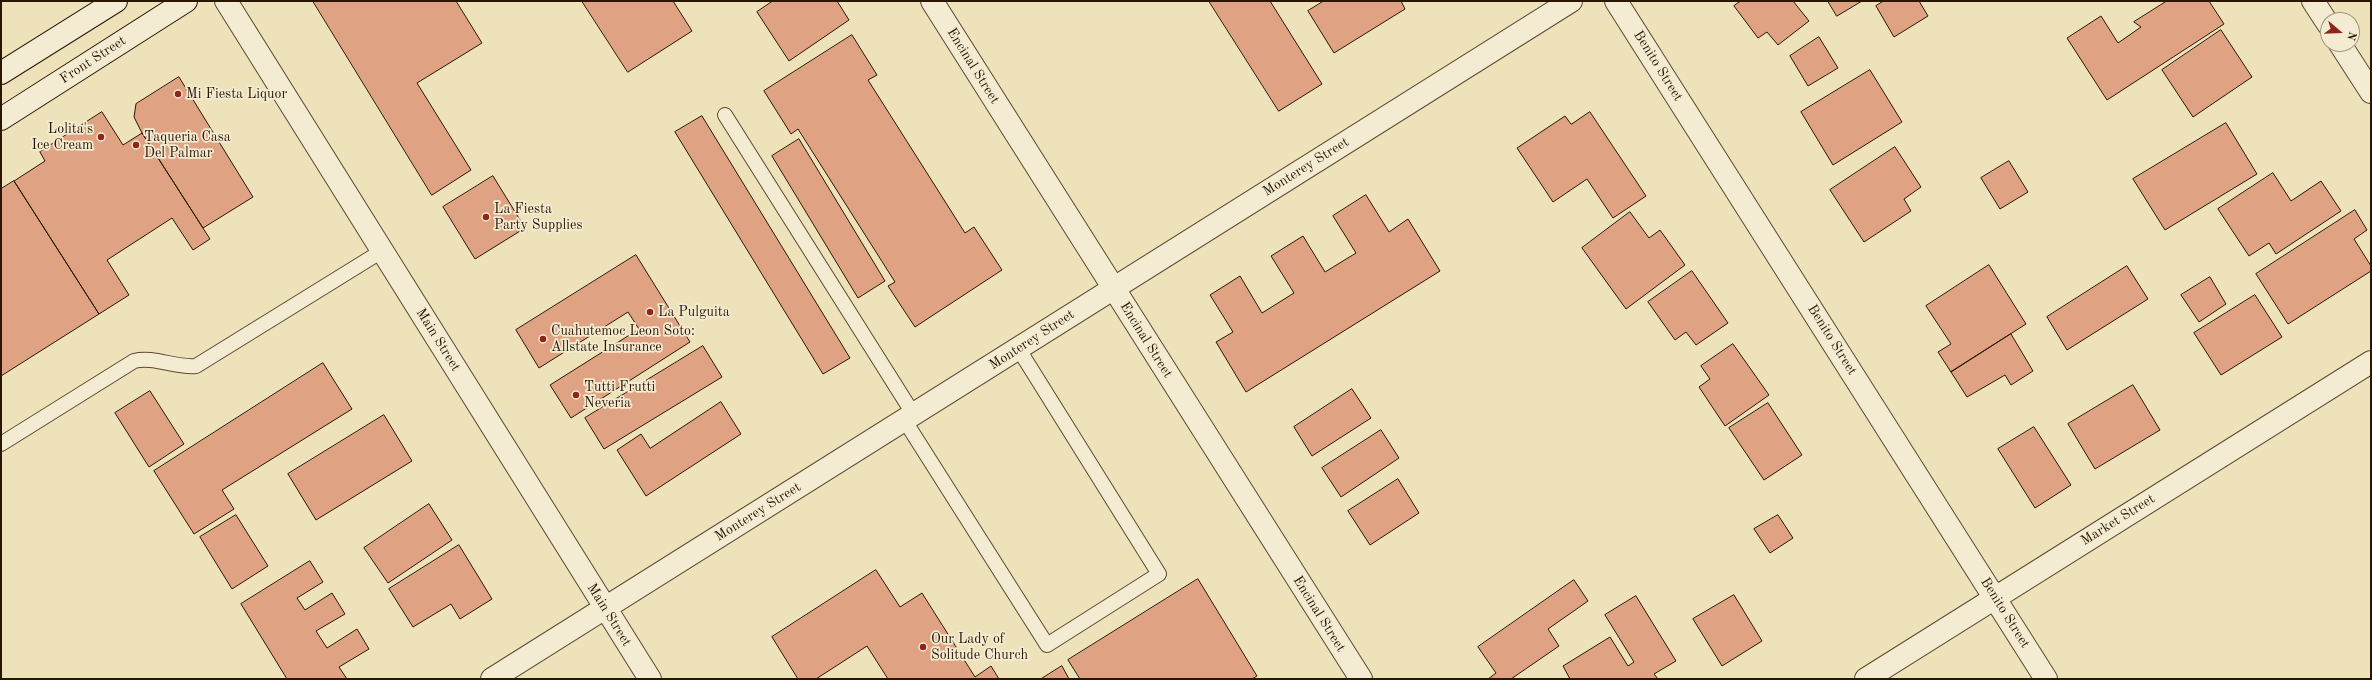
<!DOCTYPE html>
<style>
body{margin:0}
#map{position:relative;width:2372px;height:680px;overflow:hidden;background:#eee2ba;font-family:"Old Standard TT",serif}
canvas{display:block}
.frame{position:absolute;inset:0;border:2px solid #2b1602;pointer-events:none}
.north{position:absolute;left:2320px;top:12px;width:40px;height:40px;box-sizing:border-box;background:#f4ecd2;border:1px solid #a4967f;border-radius:50%;rotate:109deg;font-size:11px;font-weight:700;line-height:16px;text-align:center;color:#2b1602}
.north::after{content:'';display:block;margin:auto;width:14px;height:18px;background:#8f2418;clip-path:polygon(50% 0,100% 100%,50% 72%,0 100%)}
</style>
<div id="map">
<canvas width="2372" height="680"></canvas>
<div class="frame"></div>
<div class="north">N</div>
</div>
<script>
const ctx = document.querySelector('canvas').getContext('2d');
ctx.lineJoin = 'round';
function fillPath(path, color) {
  ctx.fillStyle = color;
  ctx.fill(path, 'evenodd');
}
function strokePath(path, color, width, dash) {
  ctx.strokeStyle = color;
  ctx.lineWidth = width;
  ctx.lineCap = dash ? 'butt' : 'round';
  ctx.setLineDash(dash || []);
  ctx.stroke(path);
}
function write(font, color, halo, rows, align = 'center') {
  ctx.font = font + ' "Old Standard TT",serif';
  ctx.lineWidth = 3.5;
  ctx.setLineDash([]);
  ctx.textBaseline = 'middle';
  ctx.strokeStyle = halo;
  ctx.fillStyle = color;
  for (const [text, x, y, turn = 0] of rows) {
    ctx.save();
    ctx.translate(x, y);
    ctx.rotate((+turn || 0) * Math.PI / 180);
    ctx.textAlign = isNaN(turn) ? turn : align;
    if (halo) ctx.strokeText(text, 0, 0);
    ctx.fillText(text, 0, 0);
    ctx.restore();
  }
}
const building = new Path2D(`
 M313,1h143l26,42 -65,40 54,87 -39,25z
 M582,1h91l19,30 -64,41z
 M773,1h64l12,19 -60,41 -32,-49z
 M1209,1h61l52,83 -43,27z
 M1324,1h77l4,8 -71,44 -26,-42z
 M1741,1h52l16,20 -31,24 -11,-13 -9,6 -24,-32z
 M1828,1h34l-25,15z
 M1884,1h35l9,15 -34,21 -18,-31z
 M2167,1h42l15,23 -117,76 -40,-62 34,-22 17,27 23,-16 -7,-5z
 M2221,30l31,47 -59,40 -31,-47z
 M852,35l25,40 -9,5 97,153 9,-6 28,43 -87,57 -27,-41 7,-4 -97,-153 -7,5 -27,-43z
 M1819,37l19,31 -30,18 -18,-30z
 M1870,70l32,52 -69,43 -32,-53z
 M179,77l74,120 -50,31 -61,-95 -8,-16 2,-13z
 M102,112l21,33 19,-12 68,106 -17,11 -21,-32 -65,42 22,35 -30,19 -85,-133 31,-20 -5,-9z
 M1590,112l56,84 -33,22 -26,-39 -34,23 -36,-54 48,-32 6,8z
 M702,116l148,242 -27,16 -148,-242z
 M2226,123l31,51 -92,56 -32,-51z
 M799,139l86,142 -27,17 -86,-142z
 M1895,147l26,40 -17,12 7,12 -47,31 -34,-52z
 M2009,161l19,31 -28,17 -19,-31z
 M2273,173l18,28 30,-20 20,30 -65,43 -7,-11 -20,13 -31,-47z
 M493,176l32,52 -50,31 -32,-52z
 M14,181l85,133 -98,62v-187z
 M1366,195l23,37 19,-13 32,52 -194,121 -30,-50 17,-10 -23,-37 30,-19 22,37 32,-20 -23,-37 32,-20 22,36 31,-19 -23,-37z
 M2355,210l12,20 -13,9 17,27v5l-83,53 -32,-50z
 M1630,212l19,26 11,-8 25,35 -59,44 -44,-61z
 M636,255l54,87 -119,76 -21,-33 89,-56 -11,-17 -89,56 -23,-38z
 M1989,265l37,59 -75,48 -13,-20 13,-8 -25,-38z
 M2127,266l21,33 -81,51 -20,-33z
 M1692,271l36,52 -32,22 -10,-13 -11,8 -27,-38z
 M2210,277l16,27 -27,18 -18,-27z
 M2255,295l27,42 -61,38 -27,-42z
 M2011,334l22,37 -22,14 -6,-10 -38,22 -16,-25z
 M1733,344l36,51 -44,31 -26,-39 11,-8 -9,-13z
 M703,346l19,31 -118,72 -19,-31z
 M323,363l29,46 -130,81 12,19 -40,25 -40,-63z
 M2133,385l27,45 -65,39 -27,-45z
 M1352,389l19,29 -59,38 -18,-29z
 M150,391l34,53 -35,23 -34,-54z
 M721,402l20,32 -95,62 -29,-46 24,-16 9,14z
 M1768,403l34,52 -38,25 -35,-52z
 M384,415l28,46 -96,59 -28,-46z
 M2034,427l37,58 -36,23 -37,-59z
 M1381,430l18,28 -58,39 -19,-29z
 M1398,479l21,34 -49,32 -22,-34z
 M429,504l23,36 -64,43 -24,-35z
 M236,515l32,51 -36,23 -32,-52z
 M1778,515l15,23 -23,15 -16,-24z
 M459,545l33,54 -32,20 -9,-15 -38,23 -24,-38z
 M310,561l13,21 -26,16 8,12 27,-17 13,21 -29,17 11,17 30,-19 12,20 -30,18 8,12h-60l-46,-75z
 M876,570l24,37 22,-14 53,84 16,-11 8,13h-111l-21,-33 -51,33h-18l-26,-42z
 M1198,579l59,97 -5,3h-172l-12,-19z
 M1574,580l14,21 -40,28 11,17 -48,33h-23l8,-6 -18,-26z
 M1734,595l28,46 -40,25 -29,-47z
 M1636,596l40,65 -22,13 4,5h-88l-7,-13 47,-29 18,29 6,-4 -29,-47z
 M1062,666l7,13h-28z`);
const service = new Path2D(`
 M725,115l189,300
 M905,421l142,224 112,-71 -141,-226
 M1,444l133,-83c20,-5 41,7 62,5l186,-115`);
const minor = new Path2D(`
 M932,1l429,678
 M1616,1l430,678
 M1866,679l505,-317`);
const tertiary = new Path2D(`
 M226,1l424,678
 M2313,1l15,23
 M2340,44l31,48
 M492,679l1079,-678`);
const secondary = new Path2D(`
 M1,73l115,-72
 M1,119l185,-118`);
const markers = [
 [178,94,4,"#8f2418"],
 [101,137,4,"#8f2418"],
 [136,145,4,"#8f2418"],
 [486,217,4,"#8f2418"],
 [650,312,4,"#8f2418"],
 [543,339,4,"#8f2418"],
 [576,395,4,"#8f2418"],
 [923,647,4,"#8f2418"]
];
const streetNames = [
 ["Front Street",93,60,-33],
 ["Encinal Street",973,66,58],
 ["Benito Street",1658,66,58],
 ["Monterey Street",1306,167,-32],
 ["Main Street",438,340,58],
 ["Monterey Street",1032,340,-33],
 ["Encinal Street",1146,340,58],
 ["Benito Street",1832,340,58],
 ["Monterey Street",758,512,-32],
 ["Market Street",2118,520,-32],
 ["Benito Street",2005,613,58],
 ["Encinal Street",1319,614,58],
 ["Main Street",609,615,58]
];
const poiNames = [
 ["Mi Fiesta Liquor",186,94],
 ["Lolita's",93,129,"right"],
 ["Ice Cream",93,145,"right"],
 ["Taqueria Casa",144,137],
 ["Del Palmar",144,153],
 ["La Fiesta",494,209],
 ["Party Supplies",494,225],
 ["La Pulguita",658,312],
 ["Cuahutemoc Leon Soto:",551,331],
 ["Allstate Insurance",551,347],
 ["Tutti Frutti",584,387],
 ["Neveria",584,403],
 ["Our Lady of",931,639],
 ["Solitude Church",931,655]
];
fillPath(building, '#dfa384');
strokePath(building, '#2b1602', 1);
strokePath(service, '#5c4930', 16);
strokePath(minor, '#5c4930', 24);
strokePath(tertiary, '#5c4930', 24);
strokePath(secondary, '#2b1602', 24);
strokePath(service, '#f4ecd2', 14);
strokePath(minor, '#f4ecd2', 22);
strokePath(tertiary, '#f4ecd2', 22);
strokePath(secondary, '#f4ecd2', 22);
for (const [x, y, r, color] of markers) {
  const dot = new Path2D();
  dot.arc(x, y, r, 0, 2 * Math.PI);
  ctx.fillStyle = color;
  ctx.fill(dot);
  strokePath(dot, '#f4ecd2', 1.5);
}
write('14px', '#2b1602', '#f4ecd2', streetNames);
write('14px', '#2b1602', '#f4ecd2', poiNames, 'left');
</script>
